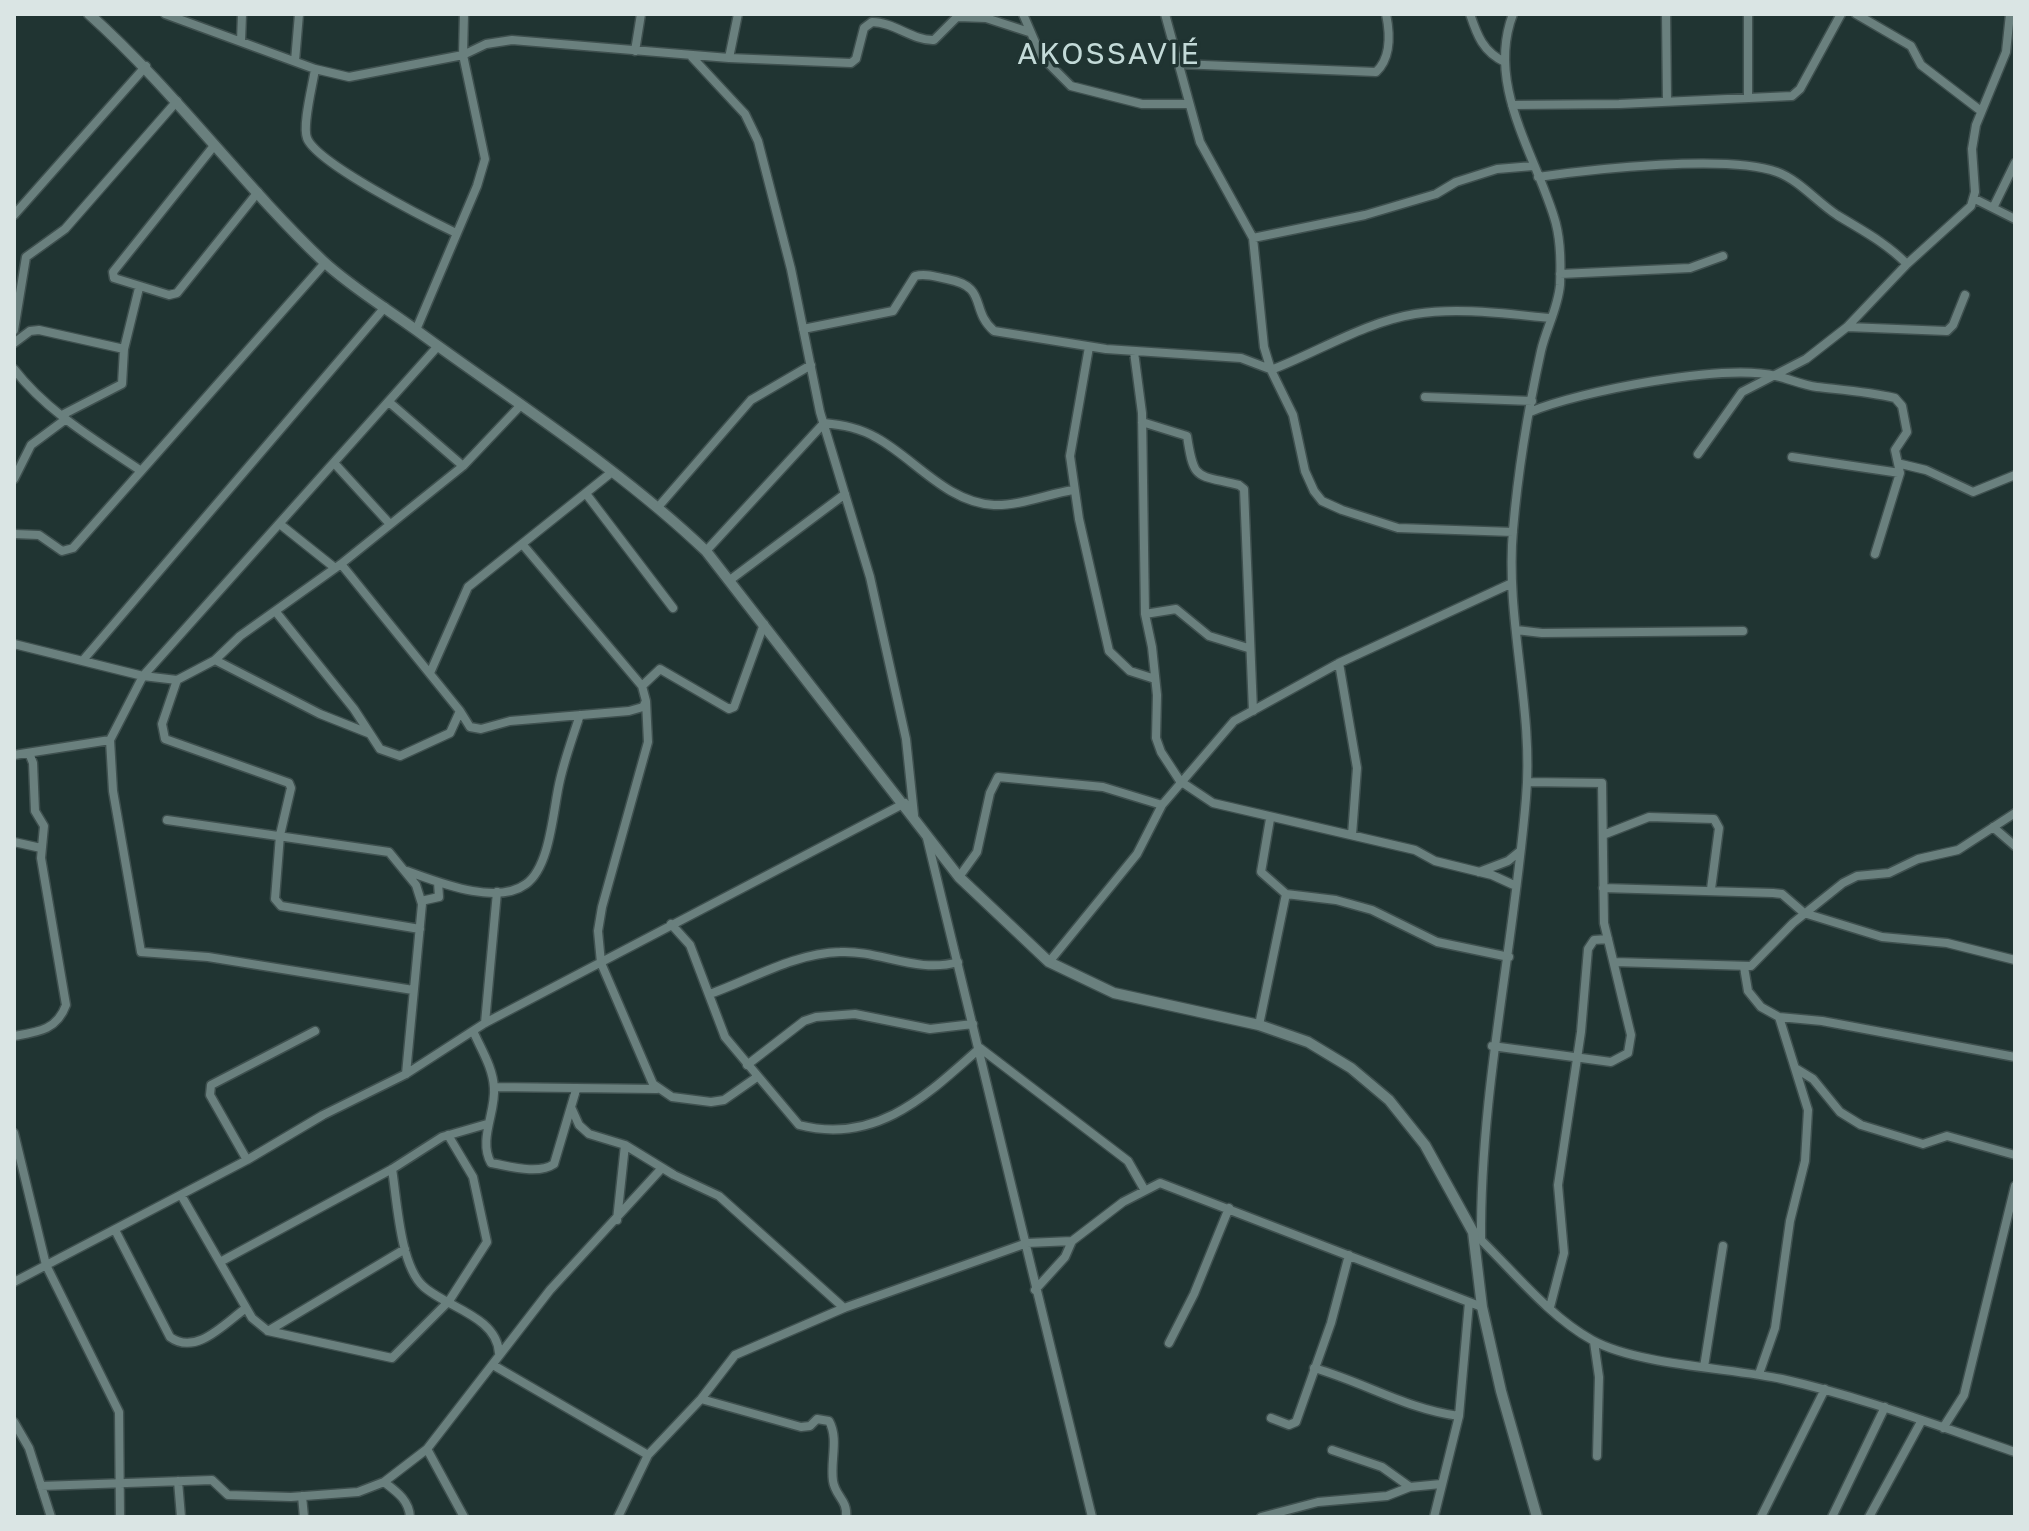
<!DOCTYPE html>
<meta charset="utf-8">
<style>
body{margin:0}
#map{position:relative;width:2029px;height:1531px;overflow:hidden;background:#203432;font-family:"Golos Text",sans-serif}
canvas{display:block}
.frame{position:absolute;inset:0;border:16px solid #dae5e4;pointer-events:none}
</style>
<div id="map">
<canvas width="2029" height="1531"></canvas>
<div class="frame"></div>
</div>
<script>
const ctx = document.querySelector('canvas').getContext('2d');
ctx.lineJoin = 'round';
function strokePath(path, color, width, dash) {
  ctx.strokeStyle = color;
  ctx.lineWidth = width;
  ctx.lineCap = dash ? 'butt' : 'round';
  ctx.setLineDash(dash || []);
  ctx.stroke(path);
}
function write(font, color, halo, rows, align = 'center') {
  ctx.font = font + ' "Golos Text",sans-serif';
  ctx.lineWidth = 7;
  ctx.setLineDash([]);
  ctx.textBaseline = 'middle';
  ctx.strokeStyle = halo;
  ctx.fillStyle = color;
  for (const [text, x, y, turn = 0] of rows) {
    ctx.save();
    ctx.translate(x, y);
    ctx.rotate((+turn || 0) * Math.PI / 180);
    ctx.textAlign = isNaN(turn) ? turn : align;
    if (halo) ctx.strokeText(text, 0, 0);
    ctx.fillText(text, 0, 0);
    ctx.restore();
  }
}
const minor = new Path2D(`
 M165,14l150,55 34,8 114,-22 23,-11 26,-4 217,18 122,5 5,-4 8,-31 8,-6c22,0 41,19 62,18l26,-26
 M1023,14l18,42 30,30 71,18h47
 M1165,14l35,128 53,96 11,109 7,23 22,45 12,56 9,20 8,10 20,9 56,18 115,4
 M1470,14c7,21 13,38 35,48
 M1666,14l1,86
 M1748,14v84
 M1856,14l55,32 10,19 60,46
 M958,17l28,1 43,14
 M241,41l1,-27
 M635,51l6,-37
 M690,55l55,59 13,27 33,128 29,143 50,165 36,162 8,76
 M729,58l9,-44
 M295,61l4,-47
 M1179,64l197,8c15,-14 14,-39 10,-58
 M315,69c-2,15 -13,56 -8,69 9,25 120,81 147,94
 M1512,105l107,-1 173,-8 8,-7 41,-75
 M213,147l-100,125 1,6 55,17 8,-2 81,-101
 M1538,177c55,-8 190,-23 239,-5 22,8 40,30 60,43 26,16 48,27 70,49
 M1975,199l40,20
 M1993,208l22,-45
 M14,215l132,-149
 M1253,238l112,-23 71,-21 20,-12 41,-13 36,-3
 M1560,274l130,-6 33,-12
 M1847,327l100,4 6,-6 12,-30
 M803,329l90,-18 22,-35c11,-3 21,1 32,3 42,8 22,30 47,52l112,18 135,9 29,11
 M14,330l12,-73 39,-28 112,-128
 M416,330l61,-144 8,-27 -22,-104 1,-41
 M14,343l16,-12 9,-1 85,19
 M1089,347l-19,109 9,63 30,132 21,20 25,8
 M1134,352l8,61 3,201 7,33 5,48 -1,43 5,14 19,29 33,22 202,47 20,11 57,14 24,11
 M14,369c33,43 83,72 127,102
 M1271,370c47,-18 94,-48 144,-56 44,-7 91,0 135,4
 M1425,397l107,4
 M389,402l74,64
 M1530,412c50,-21 195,-49 246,-36 14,3 26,9 41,11 26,3 53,5 78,11l7,8 5,26 -12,18 5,23 -25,81
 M62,415l60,-31 2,-35 15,-61
 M1142,422l45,14c7,46 9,38 52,49l5,4 9,222
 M1698,454l44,-62 64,-33 41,-32 60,-63 64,-58 4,-14 -3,-43 4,-24 30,-73 4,-38
 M1792,457l108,16
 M335,464l54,59
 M1901,464l25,6 47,22 42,-17
 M14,479l17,-34 35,-26
 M587,495l86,113
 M659,506l92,-106 60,-35
 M281,525l54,43
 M14,534l25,1 23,16 11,-3 252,-285
 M706,551l118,-128c19,2 36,5 53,15 38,21 69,64 117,67 25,1 54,-11 79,-15
 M730,580l115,-86
 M276,612l78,97 26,40 20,7 50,-23 10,-22 -119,-147
 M1145,614l31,-5 33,27 39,12
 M1516,630l26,3 201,-2
 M14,644l129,32 34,4 38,-20 25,-24 101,-72 122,-98 56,-59
 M84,659l301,-352
 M215,660l105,54 48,19
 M1339,663l18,105 -5,67
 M430,673l38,-86 144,-115
 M177,680l-15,44 3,15 124,44 2,5 -11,47 -5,64 6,7 139,23
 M642,686l18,-17 69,40 5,-2 30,-83
 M646,701l2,41 -46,165 -4,24 3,32 52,121 19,13 39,5 13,-2 33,-23
 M460,711l10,16 11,2 29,-8 119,-10 14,-4 3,-6 -4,-15 -119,-141
 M14,755l96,-15
 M1270,819l-9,53 25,22
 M167,820l222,32 27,33 6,19 -16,170
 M1993,827l22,19
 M1603,835l46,-18 65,2 5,9 -8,61
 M927,838l165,679
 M14,842l27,6
 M407,871c31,11 89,35 119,13 25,-18 27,-76 34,-104 5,-22 13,-44 20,-65
 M1479,872l29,-11 11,-9
 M959,877l18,-25 13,-59 8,-16 105,10 59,18
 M1603,888l170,5 9,1 22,19 78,24 65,6 68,17
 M421,901l18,-4 -1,-15
 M671,924l19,21 35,92 74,88c78,20 128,-30 181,-77l148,113 16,28
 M1049,962l88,-108 25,-49 72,-84 105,-58 171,-79
 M1614,962l137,4 42,-43 50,-40 14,-7 32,-3 29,-14 40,-9 57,-37
 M1744,967l4,24 13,16 18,10 43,4 193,36
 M413,990l-205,-33 -67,-5 -28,-161 -3,-51 33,-64 295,-330
 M710,994c42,-15 85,-41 130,-42 40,-2 77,22 118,10
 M485,1023l12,-131
 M1259,1025l27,-131 50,6 36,10 65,32 72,15
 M474,1033c8,18 19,35 20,55 2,24 -16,52 -3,75 18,3 47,12 63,1l22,-74
 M14,1036c24,-4 43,-6 52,-31l-25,-147 3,-32 -9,-15 -2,-48 -4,-10
 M1492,1046l119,16 17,-9 3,-18 -27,-112 -2,-140 -75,-1
 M747,1065l57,-44 12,-4 39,-3 75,15 43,-5
 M1795,1068l18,11 27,33 21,13 62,19 24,-8 68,19
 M494,1087l163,2
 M571,1107l8,18 10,9 36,11 49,30 45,21 125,112
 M14,1133l32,132 73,147 1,105
 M247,1160l-37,-65 1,-10 104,-54
 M392,1169c5,31 8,96 31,117 22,21 74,30 76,67
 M181,1195l71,123 16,13 137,-82
 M617,1220l8,-75
 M115,1230l55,107c26,19 54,-13 76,-29
 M1479,1238c35,34 70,78 113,102 45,25 138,28 190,39 80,18 156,47 233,73
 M1481,1240c-1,-149 33,-294 45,-442 8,-90 -21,-178 -13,-268 5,-59 15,-120 28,-179 5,-22 17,-43 19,-66 1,-21 1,-47 -6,-68 -20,-65 -68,-133 -41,-203
 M220,1262l172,-93 50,-32 45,-13
 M14,1282l233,-122 76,-45 83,-41 79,-51 420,-220
 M1035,1290l30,-33 7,-16
 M1550,1307l14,-54 -6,-68 23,-153 7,-83 6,-9 14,-1
 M268,1331l124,27 57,-57 38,-59 -14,-65 -25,-42
 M1594,1342l5,35 -2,79
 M1169,1343l25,-49 35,-86
 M493,1365l155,90
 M1704,1367l19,-121
 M1314,1368c52,15 92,41 145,48
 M1759,1374l16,-46 15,-107 15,-60 3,-51 -29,-93
 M701,1399l100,28 9,-1 7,-7 12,2c10,18 1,40 4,60 2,15 15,19 13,36
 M1271,1418l18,7 7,-3 35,-99 18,-68
 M14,1422l15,26 22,69
 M1943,1428l21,-33 51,-209
 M427,1449l37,68
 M1332,1450l50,17 28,20
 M178,1481l3,36
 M384,1482c13,10 25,18 26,35
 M41,1486l171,-6 16,15 63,2 67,-5 26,-10 43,-33 123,-159 112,-122
 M302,1496l2,21
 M618,1517l30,-62 53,-56 34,-44 109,-47 183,-65 45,-2 51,-39 37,-19 322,124
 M1261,1517l57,-15 69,-6 23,-9 31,-3
 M1434,1517l25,-101 10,-114
 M1761,1517l64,-128
 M1832,1517l53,-110
 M1869,1517l53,-97`);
const tertiary = new Path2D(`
 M89,14c85,76 152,169 234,247 28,26 63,47 93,69 98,72 202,137 290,221l253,326 90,85 65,31 145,32 49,17 43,26 38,32 36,45 48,87 9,75 19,84 36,126`);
const quarterNames = [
 ["AKOSSAVIÉ",1109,54]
];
strokePath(minor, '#3f504f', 11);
strokePath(tertiary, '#3f504f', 13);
strokePath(minor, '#6a807e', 8);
strokePath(tertiary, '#6a807e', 10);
ctx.letterSpacing = '2px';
write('30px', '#c3dad8', '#203432', quarterNames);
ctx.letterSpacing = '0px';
</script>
